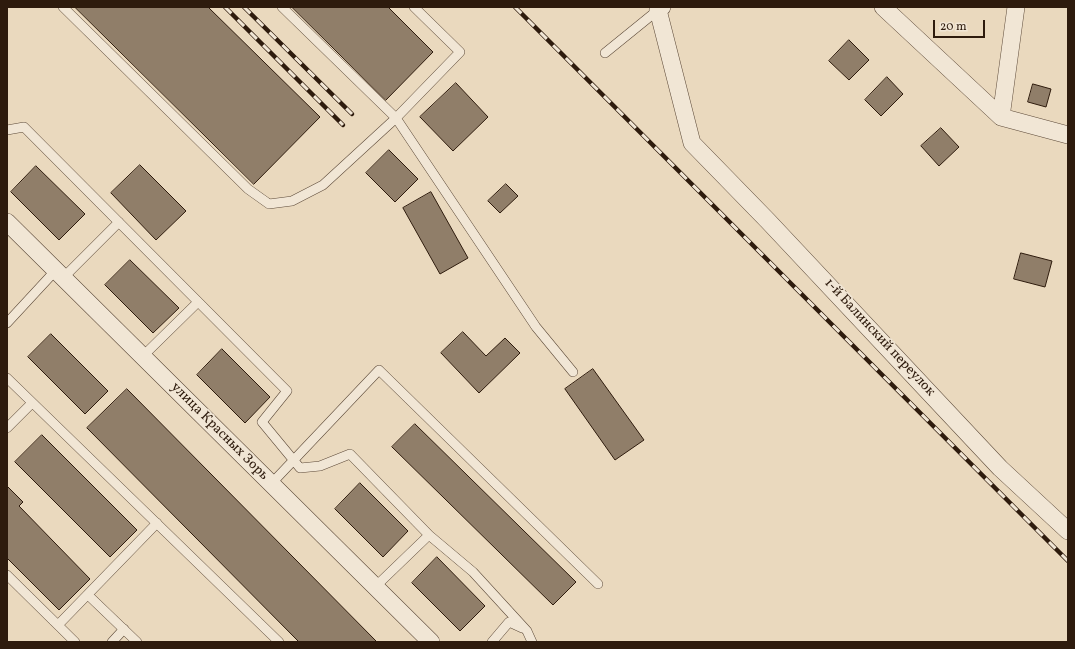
<!DOCTYPE html>
<meta charset="utf-8">
<style>
body{margin:0}
#map{position:relative;width:1075px;height:649px;overflow:hidden;background:#ead9be;font-family:Vollkorn,serif}
canvas{display:block}
.frame{position:absolute;inset:0;border:8px solid #2e1b0d;pointer-events:none}
.scale{position:absolute;left:933px;top:20px;width:52px;height:18px;box-sizing:border-box;border:2px solid #2e1b0d;border-top:0;padding-left:5px;font-size:12px;line-height:14px;white-space:nowrap;color:#2e1b0d;-webkit-text-stroke:3px #f1e6d5;paint-order:stroke}
</style>
<div id="map">
<canvas width="1075" height="649"></canvas>
<div class="frame"></div>
<div class="scale">20 m</div>
</div>
<script>
const ctx = document.querySelector('canvas').getContext('2d');
ctx.lineJoin = 'round';
function fillPath(path, color) {
  ctx.fillStyle = color;
  ctx.fill(path, 'evenodd');
}
function strokePath(path, color, width, dash) {
  ctx.strokeStyle = color;
  ctx.lineWidth = width;
  ctx.lineCap = dash ? 'butt' : 'round';
  ctx.setLineDash(dash || []);
  ctx.stroke(path);
}
function write(font, color, halo, rows, align = 'center') {
  ctx.font = font + ' Vollkorn,serif';
  ctx.lineWidth = 3.5;
  ctx.setLineDash([]);
  ctx.textBaseline = 'middle';
  ctx.strokeStyle = halo;
  ctx.fillStyle = color;
  for (const [text, x, y, turn = 0] of rows) {
    ctx.save();
    ctx.translate(x, y);
    ctx.rotate((+turn || 0) * Math.PI / 180);
    ctx.textAlign = isNaN(turn) ? turn : align;
    if (halo) ctx.strokeText(text, 0, 0);
    ctx.fillText(text, 0, 0);
    ctx.restore();
  }
}
const building = new Path2D(`
 M75,7h133l112,110 -66,67z
 M292,7h96l45,45 -47,48z
 M849,40l20,20 -20,20 -20,-19z
 M887,77l16,17 -22,22 -16,-16z
 M456,83l32,34 -35,34 -33,-34z
 M1033,84l18,5 -5,18 -18,-5z
 M941,128l18,19 -20,19 -18,-20z
 M389,150l29,29 -23,23 -29,-29z
 M140,165l46,46 -30,29 -45,-47z
 M36,166l49,48 -26,26 -48,-48z
 M506,184l12,12 -18,17 -12,-12z
 M431,192l37,66 -28,16 -37,-66z
 M1021,253l31,8 -7,26 -31,-8z
 M130,260l49,48 -26,25 -48,-48z
 M463,332l23,24 19,-18 15,15 -41,40 -38,-40z
 M51,334l57,57 -23,23 -57,-57z
 M222,349l48,48 -25,26 -48,-48z
 M593,369l51,71 -29,20 -50,-71z
 M127,389l250,253h-78l-212,-214z
 M415,424l161,158 -23,23 -161,-158z
 M42,435l95,95 -27,27 -95,-95z
 M360,483l48,48 -25,26 -48,-48z
 M7,486l16,16 -4,4 71,73 -31,31 -52,-52z
 M437,557l48,49 -25,25 -48,-48z`);
const lane = new Path2D(`
 M63,7l185,182 21,15 23,-3 31,-16 73,-67 64,-66 -46,-45
 M282,7l114,111 140,209 37,45
 M605,53l53,-43
 M7,130l17,-3 263,264 -25,31 38,46 20,-2 30,-12 79,81 -54,52
 M63,278l56,-56
 M7,323l49,-53
 M143,356l55,-54
 M7,378l272,264
 M7,428l25,-25
 M271,484l108,-114 219,214
 M429,535l44,37 54,59 5,11
 M7,575l68,67
 M88,595l49,47
 M58,625l99,-102
 M112,642l12,-13
 M492,642l17,-20 13,6`);
const street = new Path2D(`
 M662,7l-4,3 34,133 76,78 232,247 68,63
 M883,7l118,110 67,18
 M1001,117l15,-110
 M7,222l424,420`);
const rail = new Path2D(`
 M225,7l118,118
 M244,7l108,107
 M515,7l553,554`);
const streetNames = [
 ["1-й Балинский переулок",879,338,47],
 ["улица Красных Зорь",219,432,45]
];
fillPath(building, '#907e69');
strokePath(building, '#2e1b0d', 1);
strokePath(lane, '#5d4a39', 10);
strokePath(street, '#5d4a39', 18);
strokePath(lane, '#f1e6d5', 9);
strokePath(street, '#f1e6d5', 17);
strokePath(rail, '#2e1b0d', 4.5);
strokePath(rail, '#f1e6d5', 3, [9]);
write('14px', '#2e1b0d', '#f1e6d5', streetNames);
</script>
